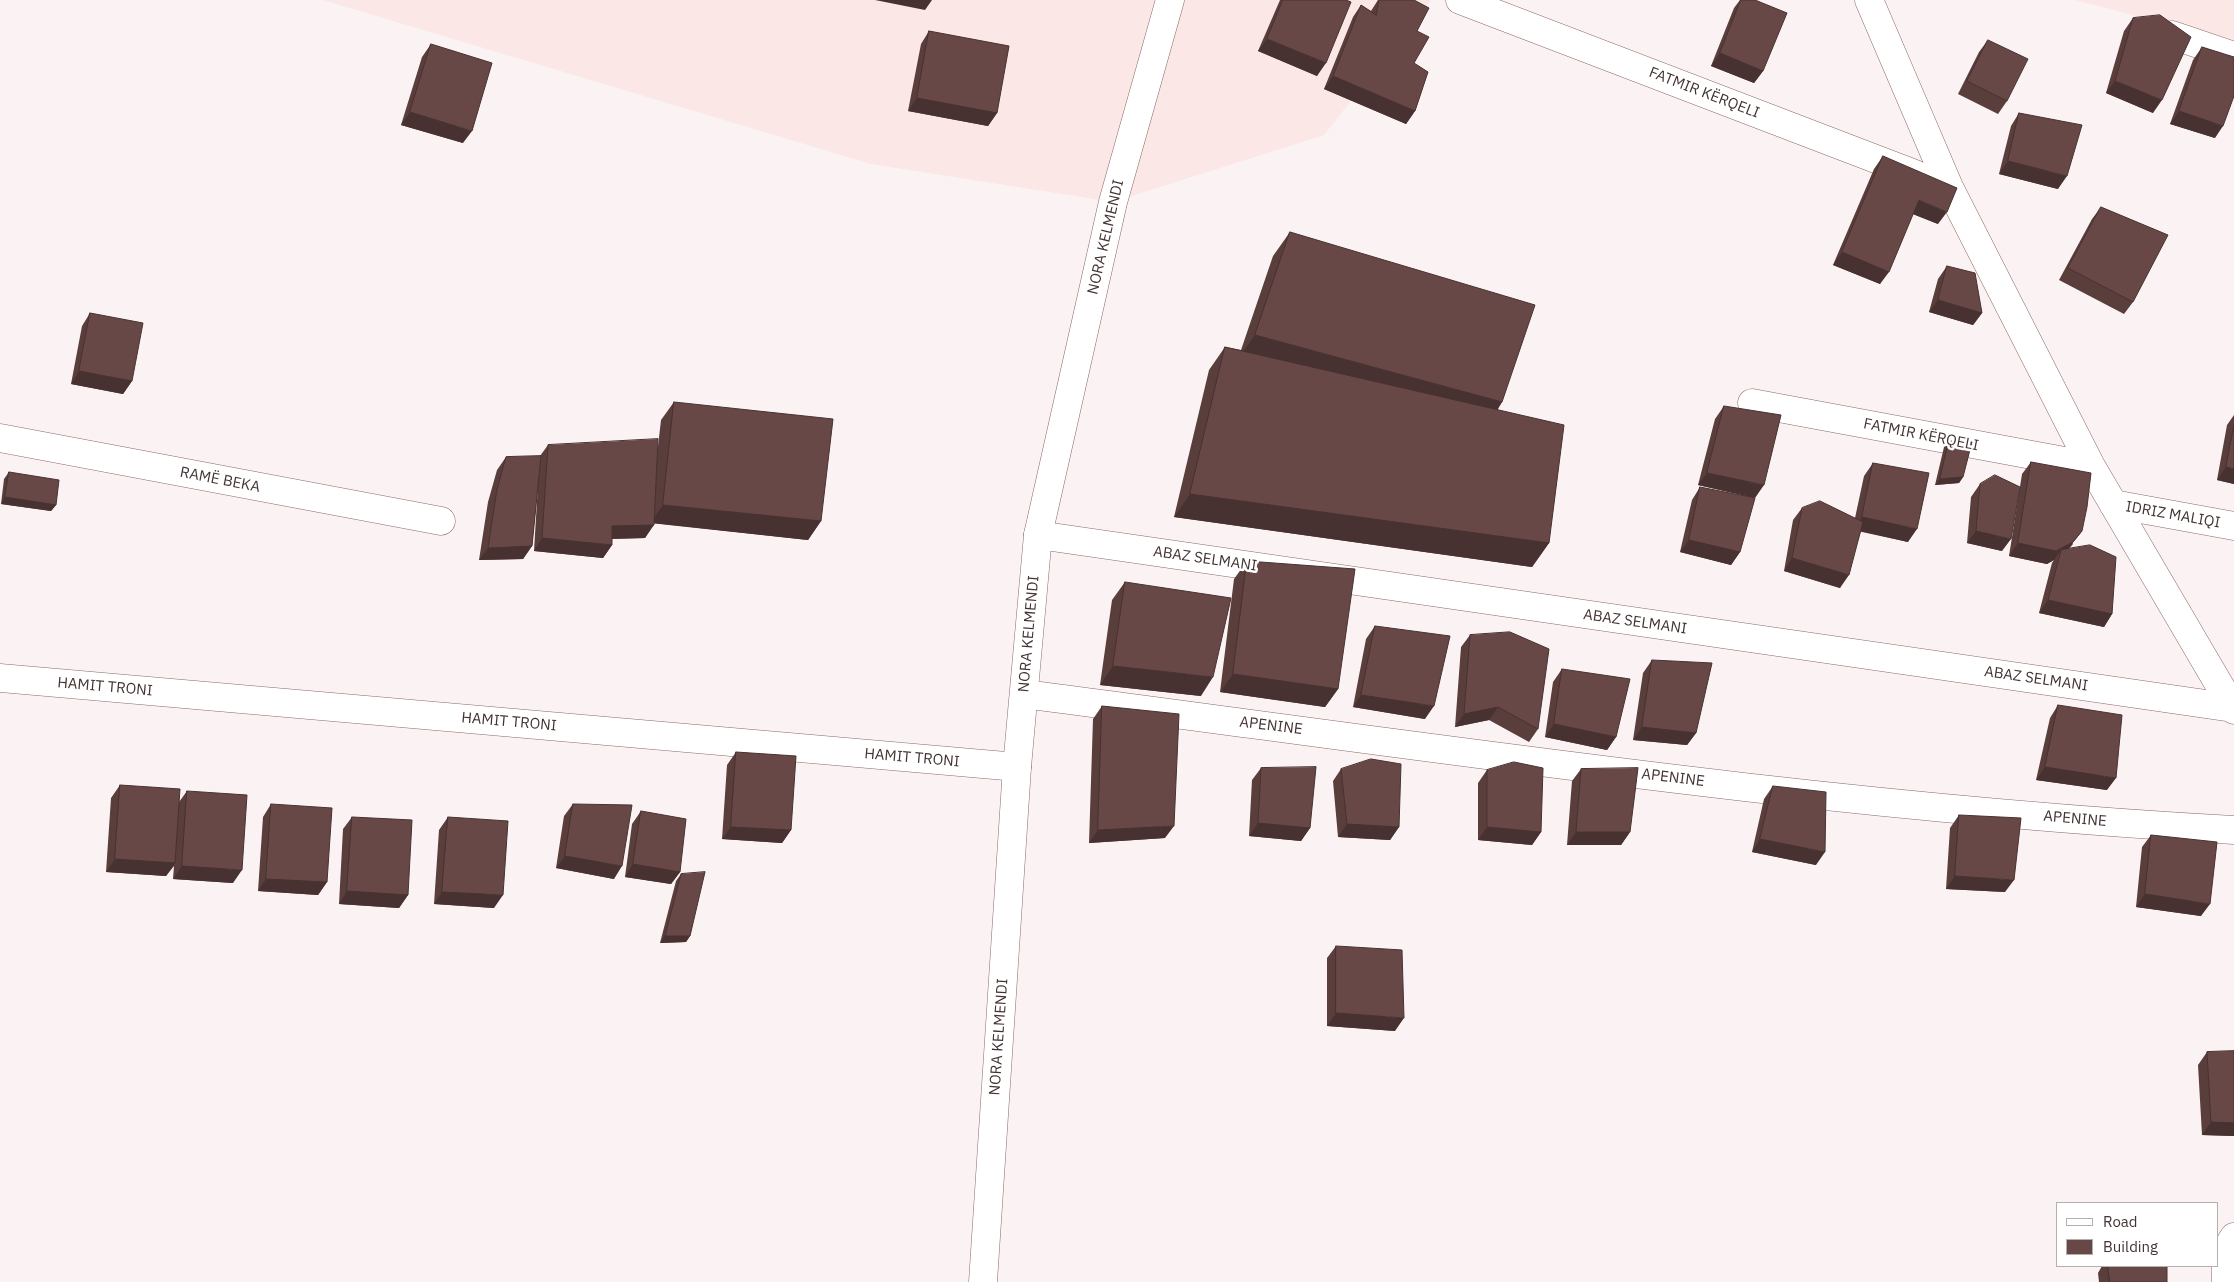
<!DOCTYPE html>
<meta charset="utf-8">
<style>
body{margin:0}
#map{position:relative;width:2234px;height:1282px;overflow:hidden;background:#fbf3f3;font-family:"IBM Plex Sans",sans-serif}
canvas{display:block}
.legend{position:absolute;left:2056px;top:1202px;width:162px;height:65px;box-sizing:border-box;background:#fff;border:1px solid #b4aead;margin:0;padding:6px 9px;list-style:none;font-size:15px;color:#433433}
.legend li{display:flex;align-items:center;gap:10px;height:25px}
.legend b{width:25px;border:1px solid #b4aead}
</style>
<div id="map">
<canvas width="2234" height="1282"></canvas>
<ul class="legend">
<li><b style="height:6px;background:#fff"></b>Road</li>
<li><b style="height:14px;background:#674846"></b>Building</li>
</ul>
</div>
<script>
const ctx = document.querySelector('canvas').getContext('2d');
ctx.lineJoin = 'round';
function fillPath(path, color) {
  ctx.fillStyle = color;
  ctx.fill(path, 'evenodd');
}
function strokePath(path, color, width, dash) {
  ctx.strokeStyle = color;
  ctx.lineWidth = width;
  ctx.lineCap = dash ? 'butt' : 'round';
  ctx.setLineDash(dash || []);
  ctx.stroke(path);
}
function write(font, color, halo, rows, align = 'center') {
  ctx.font = font + ' "IBM Plex Sans",sans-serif';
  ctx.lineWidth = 5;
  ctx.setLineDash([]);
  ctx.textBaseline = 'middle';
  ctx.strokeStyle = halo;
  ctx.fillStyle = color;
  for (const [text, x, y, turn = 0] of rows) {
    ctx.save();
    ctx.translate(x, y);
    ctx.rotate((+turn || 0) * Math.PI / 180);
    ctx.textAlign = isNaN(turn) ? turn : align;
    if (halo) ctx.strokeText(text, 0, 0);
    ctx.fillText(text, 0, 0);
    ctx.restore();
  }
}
const built = new Path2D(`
 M323,0h1108l-107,135 -211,67 -242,-38z
 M2075,0h159v49l-105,-35z`);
const street = new Path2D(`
 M1460,0l455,174
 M1869,0l80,187 142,279 143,244
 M2172,35l62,21
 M1752,403l339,63
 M0,438l441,83
 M2113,504l121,22
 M1038,535l1195,173
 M0,678l1017,89
 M1024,694c402,52 805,114 1210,136
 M2226,1282c0,-14 -2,-33 8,-45`);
const secondary = new Path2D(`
 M983,1282l34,-515 21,-232 75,-333 57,-202`);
const wall = new Path2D(`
 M1280,0h66l-29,76 -59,-25z
 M1378,0h36l3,31 -3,32 1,48 -9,13 -82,-35 29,-72 8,-12 10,6z
 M1740,0h15l8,71 -9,12 -43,-17 23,-58z
 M2133,18l20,95 -47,-20 18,-62z
 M929,31l68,82 -9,13 -80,-15 13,-67z
 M1988,40l19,61 -9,13 -40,-20 21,-42z
 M431,44l32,99 -62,-18 21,-68z
 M2202,47l13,91 -45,-14 23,-64z
 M2019,113l39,76 -59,-15 12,-48z
 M1883,156l55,68 -25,-10 -33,70 -47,-19 41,-96z
 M2101,207l32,95 -9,12 -65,-34 33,-61z
 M1290,232l212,170 -4,7 51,134 -17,24 -358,-50 35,-147 16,-23 16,3 32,-94z
 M1947,266l35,47 -9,12 -44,-13 9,-33z
 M90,313l42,68 -9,13 -52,-10 11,-58z
 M674,402l147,119 -13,19 -154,-17 -9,15 -33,1v6l-9,13 -69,-7 4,-67 -6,62 -9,13 -44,1 9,-58 9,-32 9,-13 34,-1 8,-11 109,10 4,-35z
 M1724,406l31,92 -57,-13 17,-66z
 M2234,415v69l-17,-4 10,-55z
 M1949,441l14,36 -4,6 -24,2 9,-38z
 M2031,462l42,82 -4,5 43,65 -8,13 -65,-14 13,-50 2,-3 -7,4 -38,-8 13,-82z
 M1873,463l35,79 -47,-11 -21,57 -56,-17 9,-51 9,-12 53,10 9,-42z
 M9,472l47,33 -5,6 -50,-7 3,-25z
 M1980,484l22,67 -35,-8 4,-46z
 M1700,487l40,65 -9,13 -51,-13 12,-52z
 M1247,561l91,128 -13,18 -105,-15 14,-113z
 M1125,582l76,114 -101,-11 12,-85z
 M1375,626l50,93 -72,-12 13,-68z
 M1470,635l68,94 -9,13 -40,-22 -34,7 6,-80z
 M1652,660l44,73 -9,12 -54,-5 10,-67z
 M1562,669l54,68 -9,13 -62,-13 8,-55z
 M2058,705l49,85 -71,-10 14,-62z
 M1102,706l63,132 -76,5 4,-124z
 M736,752l55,78 -9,13 -60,-4 5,-74z
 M1261,768l49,60 -9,13 -52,-5 3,-56z
 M1341,769l58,58 -9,13 -52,-3 -5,-56z
 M1581,769l49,63 -9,13h-54l5,-64z
 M1487,770l54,62 -9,13 -54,-5v-57z
 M120,785l59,17 8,-11 46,92 -60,-4 1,-13 -8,10 -60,-4 5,-74z
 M1773,786l43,79 -64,-13 12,-53z
 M271,804l56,78 -9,13 -60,-4 5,-74z
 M573,804l41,75 -58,-11 8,-52z
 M641,811l39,61 -9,12 -46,-7 7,-53z
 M1959,815l46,77 -59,-3 4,-61z
 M352,817l56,78 -9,13 -60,-4 4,-75z
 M448,817l46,91 -60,-4 5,-74z
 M2151,835l50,81 -65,-9 6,-60z
 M681,874l9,62 -4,6 -26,1 16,-62z
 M1336,946l59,85 -68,-5v-68z
 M2234,1051v85l-32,-1 -4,-70 9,-13z
 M2098,1266h69v16h-68l-1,-9 4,-7z`);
const shadedWall = new Path2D(`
 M875,0h57l-7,10z
 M1267,39l59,24 -9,13 -59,-25z
 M1720,53l43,18 -9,12 -43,-17z
 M1333,76l82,35 -9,13 -82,-35z
 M2115,81l47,19 -9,13 -47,-20z
 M917,98l80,15 -9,13 -80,-15z
 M2179,111l44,15 -8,12 -45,-14z
 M410,112l62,19 -9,12 -62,-18z
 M2008,161l59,15 -9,13 -59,-15z
 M1919,200l28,12 -9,12 -28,-11z
 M1842,252l47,20 -9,12 -47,-19z
 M1938,300l44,13 -9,12 -44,-13z
 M1255,335l247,67 -16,24 -248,-68z
 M79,371l53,10 -9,13 -52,-10z
 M2226,467l8,2v15l-17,-4z
 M1707,473l57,12 -9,13 -57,-13z
 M1963,477l-4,6 -24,2 5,-6z
 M1190,494l359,49 -17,24 -358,-50z
 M5,497l51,8 -5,6 -50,-7z
 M663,505l158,16 -13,19 -158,-17z
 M1862,517l55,12 -9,13 -55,-12z
 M654,525l-9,13 -42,1 9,-13z
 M1976,531l35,8 -9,12 -35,-8z
 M2082,531l-18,23 -3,-4 -7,10 -7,4 -38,-8 9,-13z
 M542,538l70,7 -9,13 -69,-7z
 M1689,540l51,12 -9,13 -51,-13z
 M532,546l-9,13 -44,1 9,-12z
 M1792,558l57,17 -9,13 -56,-17z
 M2048,600l64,14 -8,13 -65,-14z
 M1113,666l100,11 -12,19 -101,-11z
 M1233,674l105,15 -13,18 -105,-15z
 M1361,695l73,11 -9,13 -72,-12z
 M1498,707l-9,13 -34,7 9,-13z
 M1554,724l62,13 -9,13 -62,-13z
 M1642,727l54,6 -9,12 -54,-5z
 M2045,767l71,11 -9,12 -71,-10z
 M1258,823l52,5 -9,13 -52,-5z
 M1347,824l52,3 -9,13 -52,-3z
 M1174,826l-9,12 -76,5 9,-13z
 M731,827l60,3 -9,13 -60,-4z
 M1487,827l54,5 -9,13 -54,-5z
 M1576,832h54l-9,13h-54z
 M1760,839l65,13 -9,13 -64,-13z
 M565,856l57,10 -8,13 -58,-11z
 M115,859l60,4 -9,13 -60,-4z
 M633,864l47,8 -9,12 -46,-7z
 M182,866l60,4 -9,13 -60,-4z
 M1955,876l59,4 -9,12 -59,-3z
 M266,879l61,3 -9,13 -60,-4z
 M347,891l61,4 -9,13 -60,-4z
 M442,892l61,3 -9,13 -60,-4z
 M2145,894l65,10 -9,12 -65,-9z
 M665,936h25l-4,6 -26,1z
 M1336,1013l68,5 -9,13 -68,-5z
 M2211,1122l23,1v13l-32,-1z`);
const building = new Path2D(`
 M1283,0h63l5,2 -25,61 -59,-24z
 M1379,0h35l15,8 -12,23 12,6 -15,26 14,9 -13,39 -82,-35 28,-71 15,10z
 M1741,0h14l32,13 -24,58 -43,-18z
 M2160,15l31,22 -29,63 -47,-19 18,-63z
 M929,31l80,15 -12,67 -80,-15z
 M1988,40l40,19 -21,42 -40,-20z
 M431,44l61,19 -20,68 -62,-19z
 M2202,47l32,10v39l-11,30 -44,-15z
 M2019,113l63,12 -15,51 -59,-15z
 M1883,156l74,32 -10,24 -28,-12 -30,72 -47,-20z
 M2101,207l67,28 -35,67 -65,-34z
 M1290,232l245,73 -33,97 -247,-67z
 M1947,266l28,7 7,40 -44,-13z
 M90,313l53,10 -11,58 -53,-10z
 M1225,347l339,78 -15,118 -359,-49z
 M674,402l159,17 -12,102 -158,-16z
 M1724,406l57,9 -17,70 -57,-12z
 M2234,425v44l-8,-2z
 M658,439l-4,86 -42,1v19l-70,-7 6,-93z
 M1949,441l23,1 -9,35 -23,2z
 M541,456l-9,90 -44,2 9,-59 9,-32z
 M2031,462l60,11 -4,34 -5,24 -9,11 -17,9 -38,-8z
 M1873,463l56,10 -12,56 -55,-12z
 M9,472l50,8 -3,25 -51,-8z
 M1995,475l25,12 -9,52 -35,-8 4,-47z
 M1700,487l55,11 -15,54 -51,-12z
 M1820,501l43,21 -14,53 -57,-17 10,-50z
 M2090,545l26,12 -4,57 -64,-14 13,-50z
 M1247,561l108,8 -17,120 -105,-15z
 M1125,582l106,16 -18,79 -100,-11z
 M1375,626l75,10 -16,70 -73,-11z
 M1510,632l39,17 -11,80 -40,-22 -34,7 6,-79z
 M1652,660l60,3 -16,70 -54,-6z
 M1562,669l68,10 -14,58 -62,-13z
 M2058,705l64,10 -6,63 -71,-11z
 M1102,706l77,8 -5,112 -76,4z
 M736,752l60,4 -5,74 -60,-3z
 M1371,759l30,5 -2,63 -52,-3 -6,-55z
 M1514,762l29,6 -2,64 -54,-5v-57z
 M1316,767l-6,61 -52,-5 3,-55z
 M1638,768l-8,64h-54l5,-63z
 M120,785l60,4 -5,74 -60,-4z
 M1773,786l53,6 -1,60 -65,-13z
 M187,791l60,4 -5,75 -60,-4z
 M271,804l61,4 -5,74 -61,-3z
 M573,804l59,1 -10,61 -57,-10z
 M641,811l45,8 -6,53 -47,-8z
 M1959,815l62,3 -7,62 -59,-4z
 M352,817l60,3 -4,75 -61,-4z
 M448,817l60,4 -5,74 -61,-3z
 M2151,835l66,7 -7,62 -65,-10z
 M705,872l-15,64h-25l16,-62z
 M1336,946l66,4 2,68 -68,-5z
 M2234,1051v72l-23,-1 -4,-70z
 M2108,1266h59v16h-57z`);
const streetNames = [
 ["FATMIR KËRQELI",1704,93,21],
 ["NORA KELMENDI",1106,237,-77],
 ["FATMIR KËRQELI",1921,435,11],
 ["RAMË BEKA",220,480,11],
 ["IDRIZ MALIQI",2173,515,10],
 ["ABAZ SELMANI",1205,559,8],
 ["ABAZ SELMANI",1635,622,8],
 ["NORA KELMENDI",1029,634,-85],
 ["ABAZ SELMANI",2036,679,8],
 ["HAMIT TRONI",105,687,5],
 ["HAMIT TRONI",509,722,5],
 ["APENINE",1271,726,7],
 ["HAMIT TRONI",912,758,5],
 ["APENINE",1673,778,7],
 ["APENINE",2075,819,5],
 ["NORA KELMENDI",999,1037,-86]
];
fillPath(built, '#fbe7e6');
strokePath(street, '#8c6a68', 29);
strokePath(secondary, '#8c6a68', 29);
strokePath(street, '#fff', 28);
strokePath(secondary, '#fff', 28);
fillPath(wall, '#593e3c');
fillPath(shadedWall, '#483231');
fillPath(building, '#674846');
strokePath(building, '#483231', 1);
write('15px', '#433433', '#fff', streetNames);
</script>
